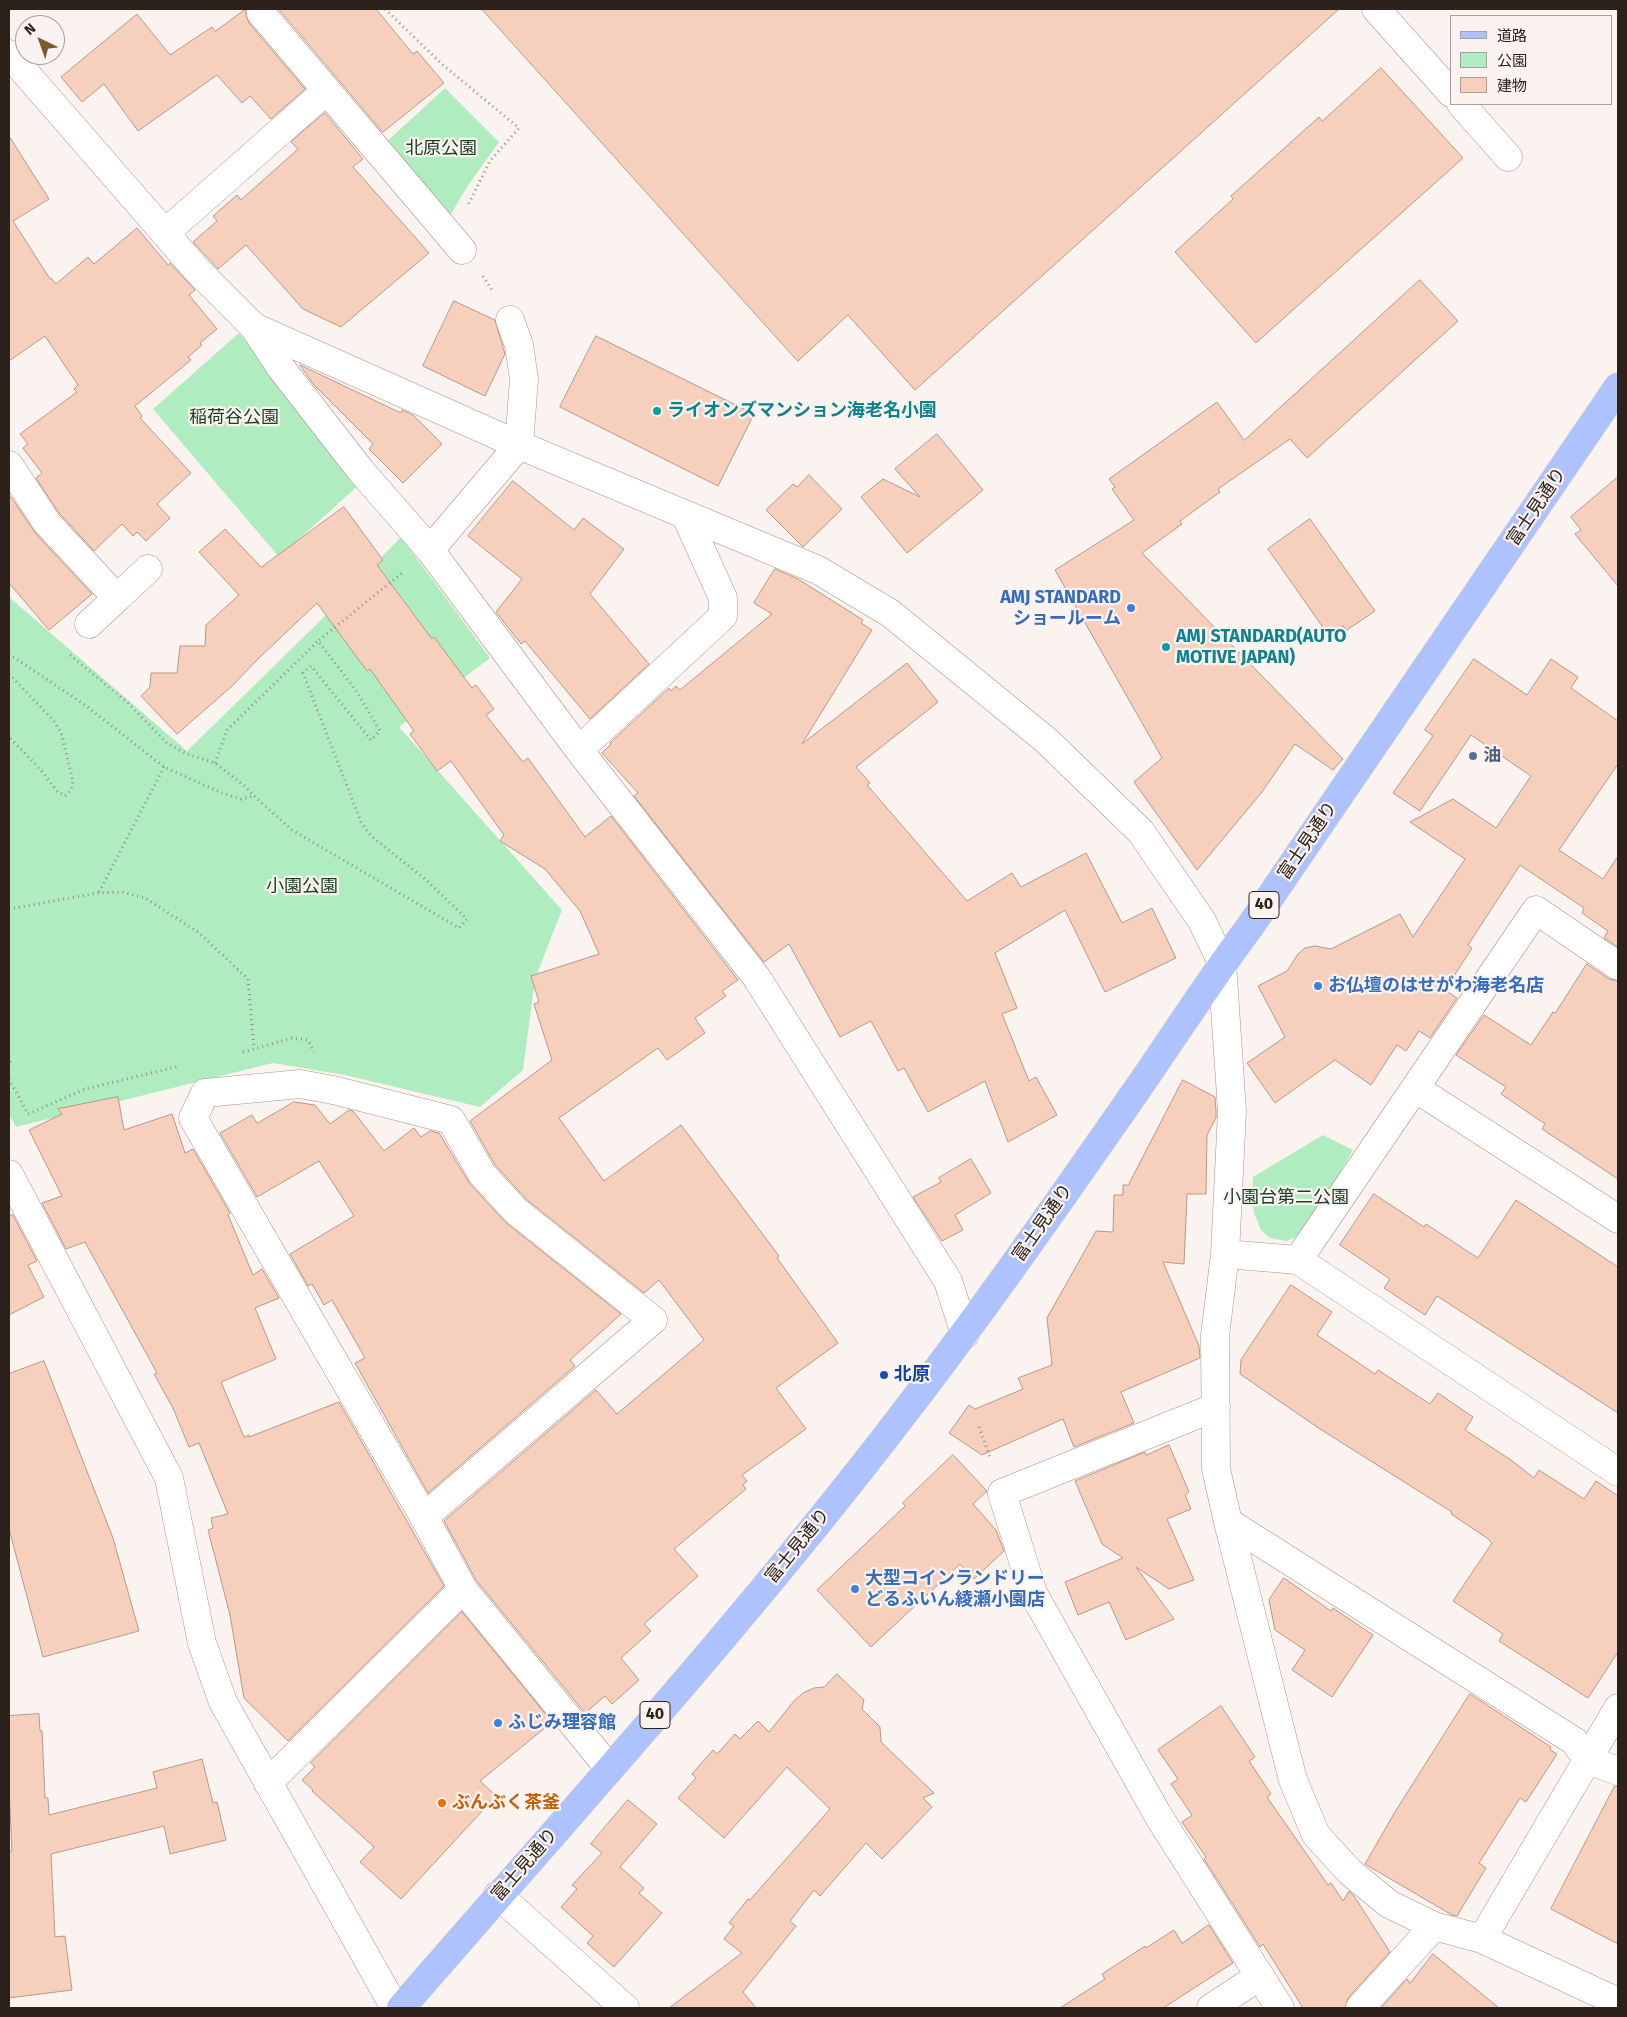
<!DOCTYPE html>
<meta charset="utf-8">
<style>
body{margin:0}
#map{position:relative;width:1627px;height:2017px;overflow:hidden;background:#faf3f0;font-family:"Fira Sans","Noto Sans JP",sans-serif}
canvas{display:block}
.frame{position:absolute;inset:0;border:10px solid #2d211b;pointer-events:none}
.legend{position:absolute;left:1450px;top:15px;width:162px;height:90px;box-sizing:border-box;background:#faf3f0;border:1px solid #a89f9b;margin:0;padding:6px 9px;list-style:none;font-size:15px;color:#2d211b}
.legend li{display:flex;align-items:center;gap:10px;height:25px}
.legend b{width:25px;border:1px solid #a89f9b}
.north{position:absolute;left:15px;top:15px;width:50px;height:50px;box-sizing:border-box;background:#faf3f0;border:1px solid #a89f9b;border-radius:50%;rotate:318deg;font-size:14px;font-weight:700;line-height:20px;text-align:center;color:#2d211b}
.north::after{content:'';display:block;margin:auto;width:18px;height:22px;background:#745e2e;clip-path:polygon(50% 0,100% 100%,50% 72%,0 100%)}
</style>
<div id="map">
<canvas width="1627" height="2017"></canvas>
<div class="frame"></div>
<ul class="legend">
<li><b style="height:6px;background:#aec3fd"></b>道路</li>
<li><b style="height:14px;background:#afecbf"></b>公園</li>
<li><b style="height:14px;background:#f7d0bd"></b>建物</li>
</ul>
<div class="north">N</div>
</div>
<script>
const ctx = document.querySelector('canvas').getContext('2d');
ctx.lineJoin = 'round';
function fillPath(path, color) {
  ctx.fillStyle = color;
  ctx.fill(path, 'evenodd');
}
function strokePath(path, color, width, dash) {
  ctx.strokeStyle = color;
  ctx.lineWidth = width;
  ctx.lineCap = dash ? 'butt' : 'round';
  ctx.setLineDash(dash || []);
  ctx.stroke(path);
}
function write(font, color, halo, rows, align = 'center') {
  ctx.font = font + ' "Fira Sans","Noto Sans JP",sans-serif';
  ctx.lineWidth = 4.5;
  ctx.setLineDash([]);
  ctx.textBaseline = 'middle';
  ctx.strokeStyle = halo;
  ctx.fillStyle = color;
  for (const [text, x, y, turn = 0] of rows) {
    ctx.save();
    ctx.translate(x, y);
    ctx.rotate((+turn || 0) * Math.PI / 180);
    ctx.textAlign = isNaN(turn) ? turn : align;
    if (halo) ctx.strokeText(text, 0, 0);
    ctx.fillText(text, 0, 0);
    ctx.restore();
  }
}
const green = new Path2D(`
 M445,88l54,54 -32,45 -20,34 -65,-75z
 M239,333l121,151 -81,73 -126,-148z
 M401,537l89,121 -91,69 163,183 -27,69 -12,91 -43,37 -135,-32 -72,-12 -257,64 -7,-13v-517l178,154 130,-127z
 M1323,1135l30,15 -49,84 -18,7 -16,-3 -9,-8 -7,-17 -2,-18 1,-18z`);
const building = new Path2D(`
 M246,9v6l3,8 56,66 -34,30 -21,-23 -8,7 -25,-28 -79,56 -34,-47 -22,18 -21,-25 76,-63 33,41 42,-28 3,4z
 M279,9h97l37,45 4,-3 27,32 -61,49z
 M482,9h857l-424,381 -67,-75 -50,46z
 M1381,68l82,90 -207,185 -81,-91 58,-53 -2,-3 88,-79 3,4z
 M325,113l38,46 -10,8 76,86 -88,74 -38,-18 -57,-64 -28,24 -25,-27 24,-21 -4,-5 24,-21 4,5 57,-51 -7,-7z
 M9,136l40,63 -36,22 37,58h2l4,5 32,-27 6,7 43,-36 31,37 2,-2 25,27 -6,5 28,34 -17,14 2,2 -14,12 3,3 -56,46 7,10 -2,2 51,55 -34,31 13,14 -24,23 -9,-9 -4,4 -11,-12 -28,27 -35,-38 -23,-35 6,-5 -19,-25 5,-4 -8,-10 57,-42 -3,-3 4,-4 -33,-49 -36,25z
 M1420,280l38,41 -151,137 -17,-19 -72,50 2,3 -40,29 2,3 -40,29 201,206 -10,11 -38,-26 -33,48 -65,78 -63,-88 28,-24 -107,-188 79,-50 -22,-31 3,-2 -6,-8 108,-77 27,38z
 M454,301l41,19 10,34 -20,42 -62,-30z
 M596,336l158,78 -36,72 -158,-79z
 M300,365l101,48 1,-3 11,5 29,29 -39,39 -34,-34 4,-5 -59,-59z
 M937,434l46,56 -76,63 -46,-56 22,-18 37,18 -25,-28z
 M809,475l33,34 -39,38 -37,-37 27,-26 4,3z
 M1618,477v109l-43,-52 6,-4 -10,-13z
 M513,481l61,49 9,-12 41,31 -34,45 59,70 -59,55 -65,-78 -4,3 -25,-32 26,-33 -54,-43z
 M11,497l25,37 56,60 -43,36 -40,-47v-84z
 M344,507l39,53 -6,5 55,74 2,-2 38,51 4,-3 18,24 -8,6 37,47 5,-4 57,79 26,-21 127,164 -16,11 4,5 -31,22 10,15 -38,27 -9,-12 -99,70 45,63 77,-56 98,131 -2,2 61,85 -62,45 30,41 -64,46 5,6 -4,4 3,4 -72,60 24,27 -54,48 7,7 -30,27 18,22 -27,24 -7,-8 -20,17 -109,-133 -32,-59 152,-131 21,24 87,-74 -45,-60 -15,13 -117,-93 -32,-35 -25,-44 82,-61 -18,-56 5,-2 -8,-26 68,-22 -19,-43 -35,-42 -45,-28 4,-6 -53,-74 -14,10 -27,-37 4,-3 -44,-62 -3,2 -50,-68 -59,56 -27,28 -54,47 -36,-38 9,-9 1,-14h26l3,-27h25l1,-21 33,-30 -40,-43 26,-23 36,38z
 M1310,519l65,92 -28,19 -4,-4 -14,10 -61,-87z
 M775,569l23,10 65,41 -2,3 11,7 -70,114 105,-81 31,39 -82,65 14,16 -3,2 100,116 45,-28 9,14 65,-34 36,70 30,-15 24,50 -71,34 -40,-82 -70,43 22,55 -15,6 27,67 7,-4 21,38 -49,27 -23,-61 -57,31 -24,-44 -6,3 -27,-50 -31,16 -51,-93 -25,18 -130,-166 4,-3 -36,-40 9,-9 -1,-1 59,-55 2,3 5,-5 4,4 92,-76 -18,-11z
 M1474,659l53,36 24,-36 27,18 -7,11 47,33v43l-59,86 44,29 15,-23v91l-14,-9 4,-7 -26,-18 2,-5 -64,-43 -52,80 4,3 -27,42 12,8 -27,40 -11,-7 -13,20 -9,-6 -26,40 -36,-25 -60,43 -28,-40 38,-26 -27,-51 29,-15 11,-17 7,-6 10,-2 16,3 69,-35 13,23 52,-78 -55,-37 43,-23 43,29 35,-52 -60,-41 -51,76 -27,-18 40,-57 -8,-6z
 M1587,964l22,15 9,2v198l-76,-50 3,-5 -44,-30 5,-7 -50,-32 28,-40 47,30 22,-33 2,1z
 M1183,1080l32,17 1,14v7l-9,17 -1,59h-19l-3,70 -21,-2 36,84 1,12 -79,34 13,31 -60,24 -11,-28 -81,36 -33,-22 20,-28 6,4 48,-20 -5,-11 34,-13 -5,-47 49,-87 17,1 1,-37h9v-10h5z
 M118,1097l6,33 48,-16 13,39 8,-4 37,64 -2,2 25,60 9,-6 17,29 -24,10 21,51 -55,23 23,55 5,-2v2l90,-35 105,184 -156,155 -44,-43 -14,-83 -22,-85 5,-2 -2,-10 17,-4 -29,-71 -10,4 -16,-39 -19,-34 3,-1 -72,-131 -19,7 -24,-46 20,-7 -33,-66 33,-16 -4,-5z
 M294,1102l21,3 15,19 19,-14 4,1 31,40 30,-23 7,9 9,-6 9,2 31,51 35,38 116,92 -51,46 5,6 -147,127 -73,-130 10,-5 -33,-58 -8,5 -12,-21 -4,2 -18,-32 64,-38 -35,-55 -62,36 -37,-64 32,-18 5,8z
 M971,1159l20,34 -36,22 8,15 -21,11 -29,-44 28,-15 -2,-4z
 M1374,1194l50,33 2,-3 52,34 38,-58 102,67v146l-181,-117 -12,19 -41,-27 6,-9 -50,-34z
 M13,1215l24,46 -9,4 16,32 -35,18v-99z
 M1291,1285l41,27 -15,23 58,39 3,-4 52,34 8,-11 35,24 -8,13 46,30 23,18 5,-8 45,29 12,-18 22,15v156l-30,46 -89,-57 4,-7 -50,-33 39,-58 -5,-5 -36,-24 1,-2 -132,-83 -80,-55 1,-14z
 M44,1361l69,177 26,93 -96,26 -34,-128v-155z
 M1169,1445l20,47 -4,3 6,14 -24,10 27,61 -25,9 -33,-22 38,52 -48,21 -17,-38 -31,13 -13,-33 58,-24 -21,-14 -27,-63 70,-29 1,3z
 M953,1455l34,36 -14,13 23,26 8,21 -30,28 -14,-15 -89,83 -54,-57 88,-84 -2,-3z
 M1284,1578l47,33 2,-3 40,27 -41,62 -40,-27 13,-20 -30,-20 -6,-30z
 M462,1612l90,110 -72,59 16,15 -95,103 -41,-37 14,-15 -62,-56 1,-1 -11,-10 13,-13 -4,-4z
 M837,1674l27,26 -2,9 18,18 1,15 53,51 -11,5 9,9 -50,52 -16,-16 -46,53 -6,-6 -24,31 6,5 -53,66 13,16h-87l73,-55 -18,-14 10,-13 -5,-3 19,-24 2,1 80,-91 -43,-42 -63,71 -46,-40 18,-20 -4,-4 21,-24 4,4 18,-20 5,5 18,-18 11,11 25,-31 9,-8 11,-5 10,-1z
 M1470,1694l81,53 -1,3 7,4 -31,48 -6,-4 -41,65 7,5 -29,48 -5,-1 -87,-51 30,-52z
 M1221,1706l34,51 -6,4 22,33 -4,3 61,88 3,-2 12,18 6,-10 5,5 36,56 -42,46 -3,10h-42l-40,-64 -3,3 -56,-88 2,-2 -24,-35 10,-7 -21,-31 7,-5 -20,-29z
 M39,1714l1,17h2l3,67h3l1,17 108,-27 -4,-16 49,-13 11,44 4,-1 9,38 -56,14 -6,-28 -113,28 4,83 10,-1 7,54 -63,8v-146l3,-1 -3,-62v-73z
 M1615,1786h3v158l-67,-35z
 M628,1800l29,24 -37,43 24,21 -5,5 23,20 -48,54 -27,-24 6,-7 -32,-29 16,-18 -5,-4 30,-32 -11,-9z
 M1209,1925l24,38 -70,45h-103l45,-29 -3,-5 43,-28 1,2 28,-18 8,13z
 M1433,1954l66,54h-118l26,-29 3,4z`);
const path = new Path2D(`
 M385,9l59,57 75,62 -29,33 -22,44
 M483,276l10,16
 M9,654l76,51 79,62 58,26 19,6 13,-3
 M70,655l58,48 39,40 20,11 28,9 31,24 8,9 38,34 167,98 8,-9 -42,-40 -54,-43 -10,-14 -58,-149 8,-7 60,74 9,-9 -25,-42 -37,-48 84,-68
 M9,674l44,46 8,12 12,49 -2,9 -6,6 -8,-5 -17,-22 -31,-32
 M215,763l12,-33 91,-89
 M99,892l65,-125
 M9,909l89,-16 24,-1 23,6 53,34 50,47 6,70
 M243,1052l49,-14 16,2 6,12
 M9,1058h2l-2,7
 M9,1079l19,35 57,-25 95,-23
 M979,1427l12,33`);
const minor = new Path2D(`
 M263,9l-2,4 201,237
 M1376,9l75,84
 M9,54l188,216 57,57 265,118 299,125 72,43 157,128 94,91 61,89 20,42 10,148 -7,143 -10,82 1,133 12,53 65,258 23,55 34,37 39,32 45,22 48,13 136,63
 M1461,104l47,53
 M165,233l161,-142
 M254,327l27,41 80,103 69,79 149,200 178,228 191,303 17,53
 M9,465l38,58 70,75 31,-29
 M430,550l89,-105 5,-66 -5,-34 -9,-25
 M89,624l28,-26
 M579,750l144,-134v-18l-37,-82
 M1415,1088l203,131
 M9,1174l160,304 33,165 21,59 172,306
 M1225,1254l73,6 238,-350 82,56
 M1298,1260l320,212
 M1216,1407l-214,86 31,100 126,224 121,191
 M1228,1522l346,219 14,19 30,11
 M463,1589l146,179
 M268,1783l195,-194 -39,-72 -231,-399 12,-25 95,-9 33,6 118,30 31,54 34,37 137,109 -229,197
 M498,1895l127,113
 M1482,1939l136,-231
 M1211,2008l49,-32
 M1360,2008l74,-82`);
const major = new Path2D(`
 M401,2008c170,-196 346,-389 504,-596 83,-108 160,-219 238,-331 35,-51 69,-104 106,-153l369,-541`);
const markers = [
 [657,411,5,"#0f9aa8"],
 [1131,608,5,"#3f7fe0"],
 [1166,647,5,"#0f9aa8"],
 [1473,756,5,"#5c6f8a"],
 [1318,986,5,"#3f7fe0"],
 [884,1375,5,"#1a4fb4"],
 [855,1589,5,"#3f7fe0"],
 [498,1723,5,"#3f7fe0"],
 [442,1803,5,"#e8710a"]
];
const shields = [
 [1264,905,30],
 [655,1715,30]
];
const shieldNames = [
 ["40",1264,905],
 ["40",655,1715]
];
const parkNames = [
 ["北原公園",441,149],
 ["稲荷谷公園",234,418],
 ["小園公園",302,887],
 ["小園台第二公園",1286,1198]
];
const cultureNames = [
 ["ライオンズマンション海老名小園",667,411],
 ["AMJ STANDARD(AUTO",1176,637],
 ["MOTIVE JAPAN)",1176,658]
];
const streetNames = [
 ["富士見通り",1537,507,-56],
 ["富士見通り",1308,841,-56],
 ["富士見通り",1043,1223,-55],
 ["富士見通り",798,1546,-51],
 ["富士見通り",525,1865,-49]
];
const shopNames = [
 ["AMJ STANDARD",1121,598,"right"],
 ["ショールーム",1121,619,"right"],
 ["お仏壇のはせがわ海老名店",1328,986],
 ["大型コインランドリー",865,1579],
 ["どるふいん綾瀬小園店",865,1600],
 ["ふじみ理容館",508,1723]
];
const serviceNames = [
 ["油",1483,756]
];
const transitNames = [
 ["北原",894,1375]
];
const foodNames = [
 ["ぶんぶく茶釜",452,1803]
];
fillPath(green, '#afecbf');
fillPath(building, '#f7d0bd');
strokePath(building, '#b69888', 1);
strokePath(minor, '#b09181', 29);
strokePath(major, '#d1cecd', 29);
strokePath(path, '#978d89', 3, [1, 4]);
strokePath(minor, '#fff', 28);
strokePath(major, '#aec3fd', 28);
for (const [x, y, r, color] of markers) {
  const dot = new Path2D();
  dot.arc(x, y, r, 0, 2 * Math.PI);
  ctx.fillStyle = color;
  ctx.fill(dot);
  strokePath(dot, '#faf3f0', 2);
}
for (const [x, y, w] of shields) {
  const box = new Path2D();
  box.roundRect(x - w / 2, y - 13.5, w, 27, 4);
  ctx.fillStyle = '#faf3f0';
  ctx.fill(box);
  strokePath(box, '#2d211b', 1);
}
write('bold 16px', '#2d211b', null, shieldNames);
write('18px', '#1a4127', '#faf3f0', parkNames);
write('bold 18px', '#0d838f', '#faf3f0', cultureNames, 'left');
write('18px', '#2d211b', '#faf3f0', streetNames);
write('bold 18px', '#366cbe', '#faf3f0', shopNames, 'left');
write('bold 18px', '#4e5e75', '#faf3f0', serviceNames, 'left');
write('bold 18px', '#164399', '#faf3f0', transitNames, 'left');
write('bold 18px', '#c56008', '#faf3f0', foodNames, 'left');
</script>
